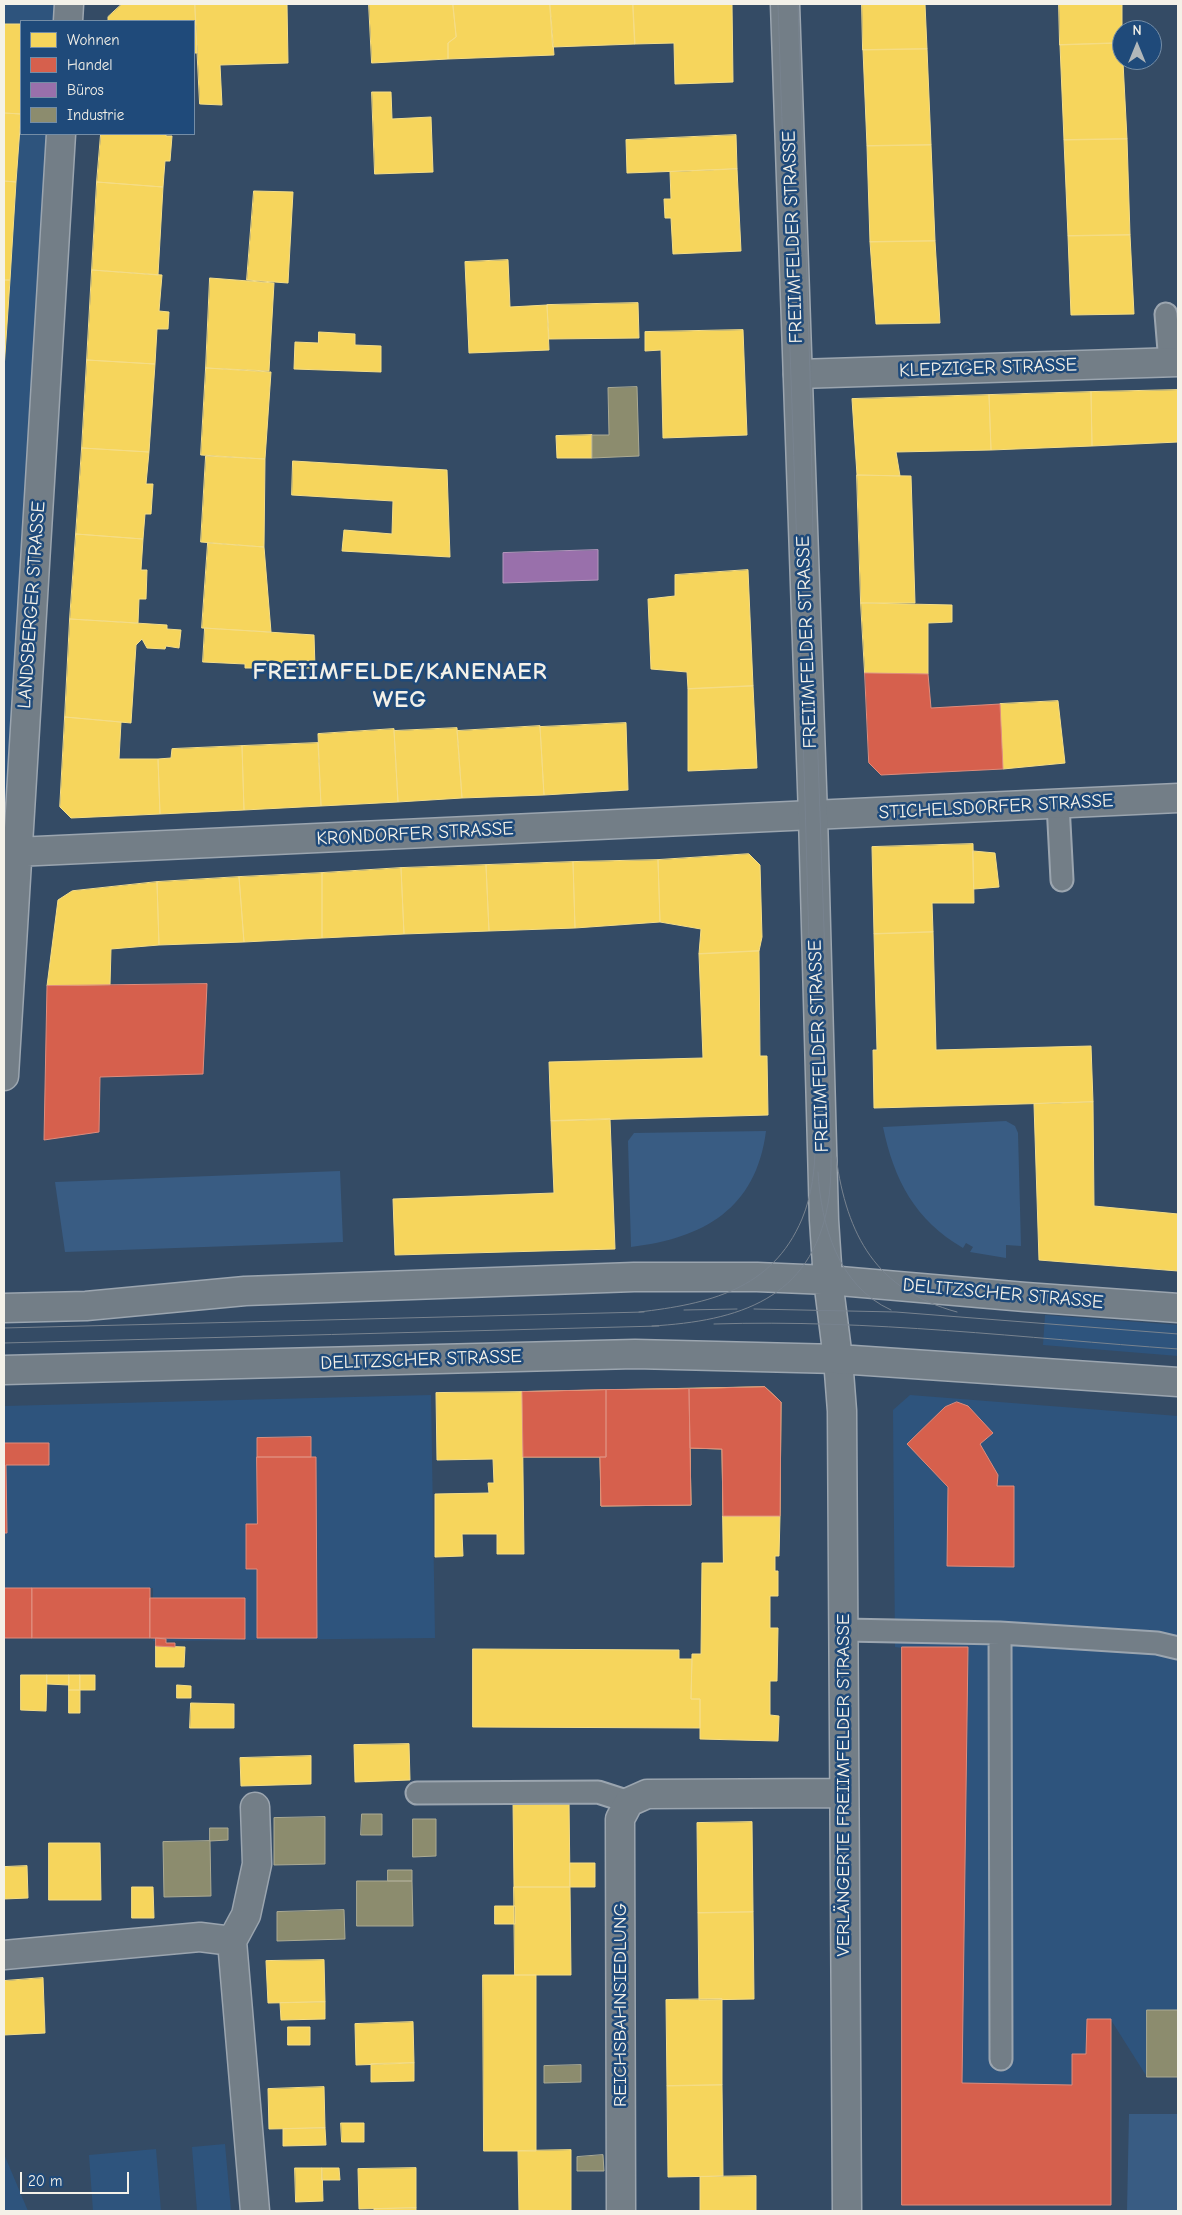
<!DOCTYPE html>
<meta charset="utf-8">
<style>
body{margin:0}
#map{position:relative;width:1182px;height:2215px;overflow:hidden;background:#344b65;font-family:"Comic Neue",sans-serif}
canvas{display:block}
.frame{position:absolute;inset:0;border:5px solid #f4f1e8;pointer-events:none}
.legend{position:absolute;left:20px;top:20px;width:175px;height:115px;box-sizing:border-box;background:#1f4a7a;border:1px solid #748da6;margin:0;padding:6px 9px;list-style:none;font-size:15px;color:#f4f1e8}
.legend li{display:flex;align-items:center;gap:10px;height:25px}
.legend b{width:25px;border:1px solid #748da6}
.north{position:absolute;left:1112px;top:20px;width:50px;height:50px;box-sizing:border-box;background:#1f4a7a;border:1px solid #748da6;border-radius:50%;rotate:0deg;font-size:14px;font-weight:700;line-height:20px;text-align:center;color:#f4f1e8}
.north::after{content:'';display:block;margin:auto;width:18px;height:22px;background:#b1b7ba;clip-path:polygon(50% 0,100% 100%,50% 72%,0 100%)}
.scale{position:absolute;left:20px;top:2172px;width:109px;height:22px;box-sizing:border-box;border:2px solid #f4f1e8;border-top:0;padding-left:6px;font-size:15px;line-height:18px;white-space:nowrap;color:#f4f1e8;-webkit-text-stroke:4px #1f4a7a;paint-order:stroke}
</style>
<div id="map">
<canvas width="1182" height="2215"></canvas>
<div class="frame"></div>
<ul class="legend">
<li><b style="height:14px;background:#f6d55c"></b>Wohnen</li>
<li><b style="height:14px;background:#d6604d"></b>Handel</li>
<li><b style="height:14px;background:#9970ab"></b>Büros</li>
<li><b style="height:14px;background:#8c8c6e"></b>Industrie</li>
</ul>
<div class="north">N</div>
<div class="scale">20 m</div>
</div>
<script>
const ctx = document.querySelector('canvas').getContext('2d');
ctx.lineJoin = 'round';
function fillPath(path, color) {
  ctx.fillStyle = color;
  ctx.fill(path, 'evenodd');
}
function strokePath(path, color, width, dash) {
  ctx.strokeStyle = color;
  ctx.lineWidth = width;
  ctx.lineCap = dash ? 'butt' : 'round';
  ctx.setLineDash(dash || []);
  ctx.stroke(path);
}
function write(font, color, halo, rows, align = 'center') {
  ctx.font = font + ' "Comic Neue",sans-serif';
  ctx.lineWidth = 5;
  ctx.setLineDash([]);
  ctx.textBaseline = 'middle';
  ctx.strokeStyle = halo;
  ctx.fillStyle = color;
  for (const [text, x, y, turn = 0] of rows) {
    ctx.save();
    ctx.translate(x, y);
    ctx.rotate((+turn || 0) * Math.PI / 180);
    ctx.textAlign = isNaN(turn) ? turn : align;
    if (halo) ctx.strokeText(text, 0, 0);
    ctx.fillText(text, 0, 0);
    ctx.restore();
  }
}
const built = new Path2D(`
 M4,4h61l-1,17h-43v113h36l-53,893z
 M1045,1315l133,10v31l-135,-11z
 M431,1395l4,243 -282,3v-53h-149v-182z
 M910,1395l268,21v661h-31l-36,-57v185h-209v-557l-7,-1 -2,-237z
 M225,2144l6,67h-34l-5,-64z
 M156,2149l5,62h-68l-4,-56z
 M4,2154l24,57h-24z`);
const green = new Path2D(`
 M1006,1121l9,5 3,7 3,113 -15,-1v13l-36,-6 3,-5 -7,-4 -3,5c-48,-28 -69,-68 -80,-121z
 M766,1131c-10,78 -62,107 -135,116l-3,-106 6,-8z
 M340,1171l3,71 -278,10 -10,-70z
 M1129,2114h49v97h-51z`);
const homes = new Path2D(`
 M122,4h73l2,49h-3v-32h-86v-4z
 M195,4h92l1,59 -68,2 2,40 -22,-1z
 M369,4h84l3,33 -8,6v16l-76,4z
 M453,4h97l4,51 -106,4v-16l8,-6z
 M550,4h83l2,40 -82,3z
 M633,4h99l1,78 -58,2 -1,-41 -39,1z
 M862,4h63l2,45 -64,1z
 M1059,4h63v39l-62,2z
 M4,24h17v90l-17,-1z
 M1122,43l5,96 -63,1 -4,-95z
 M927,49l4,96 -64,1 -4,-96z
 M372,92h19l1,27 39,-2 2,55 -58,2z
 M4,113l17,1 -5,68 -12,-1z
 M101,134h65v2h6l-2,25h-5l-2,26 -66,-5z
 M736,135l1,34 -110,4 -1,-33z
 M1127,139l3,96 -62,1 -4,-96z
 M931,145l4,96 -65,1 -3,-96z
 M737,169l4,82 -68,3 -2,-36h-6l-1,-19h7l-1,-27z
 M4,181l12,1 -6,98h-6z
 M97,182l66,5 -5,88 -66,-5z
 M254,191l39,1 -5,91 -41,-3z
 M1130,235l4,79 -63,1 -3,-79z
 M935,241l5,82 -64,1 -6,-82z
 M508,260l2,47 37,-2 2,45 -80,3 -4,-91z
 M92,270l70,5 -3,36 10,1 -1,17h-11l-2,35 -68,-4z
 M210,278l64,5 -5,88 -63,-3z
 M4,280h6l-6,89z
 M638,303l1,35 -90,1 -2,-34z
 M743,330l4,105 -84,3 -2,-88 -16,1v-19z
 M319,332l36,2v11l26,1v26l-87,-3 1,-27 23,1z
 M87,360l68,4 -6,88 -67,-4z
 M206,368l65,4 -6,87 -64,-4z
 M1178,390v52l-86,4 -1,-54z
 M1091,392l1,54 -101,4 -2,-55z
 M989,395l2,55 -95,2 4,24 -43,-1 -5,-76z
 M592,435v23h-35l-1,-22z
 M82,448l67,4 -3,32h7l-2,30h-6l-2,25 -67,-5z
 M206,456l59,3 -1,88 -63,-5z
 M293,461l154,9 3,87 -108,-6 2,-21 48,4 1,-33 -101,-6z
 M857,475l54,1 4,127h-54z
 M76,534l67,5 -2,31h6l-1,29h-7l-1,24 -68,-4z
 M208,543l56,4 7,85 -69,-4z
 M748,570l5,116 -65,3 -1,-17 -36,-3 -3,-70 27,-3v-21z
 M861,603l91,2v17l-24,1v51l-63,-1z
 M70,619l97,6v4l14,1 -2,18 -13,-2 -1,3 -18,-1 -5,-9 -6,6 -5,78 -66,-6z
 M205,628l109,7 1,33h-70v-4l-42,-2z
 M753,686l4,82 -69,3v-82z
 M1058,701l7,62 -62,6 -3,-65z
 M65,717l56,5 -2,37h39l2,55 -89,4 -11,-11z
 M626,723l2,67 -84,5 -4,-68z
 M540,726l4,69 -82,3 -5,-67z
 M457,728l5,70 -64,4 -4,-71z
 M394,729l4,73 -77,4 -3,-72z
 M318,743l3,63 -77,4 -2,-64z
 M242,746l2,64 -84,4 -2,-55 13,-1 1,-9z
 M973,844l1,59h-42l1,29 -59,2 -2,-87z
 M973,851l22,2 4,34 -25,2z
 M749,854l11,11 2,72 -3,14 -60,3 2,-25 -41,-7 -2,-62z
 M658,860l2,62 -85,6 -2,-66z
 M573,862l2,66 -86,3 -3,-66z
 M486,865l3,66 -85,3 -3,-66z
 M401,868l3,66 -82,4v-65z
 M322,873v65l-78,4 -5,-65z
 M239,877l5,65 -85,3 -2,-63z
 M157,882l2,63 -48,4 -1,36 -63,1 11,-86 14,-9z
 M933,932l3,118 155,-4 2,56 -219,6 -1,-58h4l-3,-116z
 M759,951l1,105h7l1,59 -217,6 -2,-59 154,-4 -4,-104z
 M1093,1102l1,104 84,8v57l-139,-11 -5,-156z
 M610,1119l5,130 -220,6 -2,-56 161,-6 -3,-72z
 M765,1387l16,15 -1,114h-57l-1,-67 -32,-1 1,57 -90,1 -1,-49h-77l-1,-65z
 M522,1392l2,162h-27v-20h-35l1,22 -28,1v-63l54,-1 -1,-10h6l-1,-24 -56,1 -1,-67z
 M723,1516h57l-1,40h-4v15h3v25h-8v32h8l-1,53h-7v34l9,1 -1,25 -78,-2v-40h-9l1,-45h9l1,-91h21z
 M156,1646l29,1 -1,20h-28z
 M473,1649l206,1v9h13l-1,40h9v29l-227,-1z
 M21,1675h26l-1,36 -25,-1z
 M47,1675h22v10l-22,-1z
 M69,1675h11v15h-11z
 M80,1675h15v15h-15z
 M177,1685l14,1v12h-14z
 M69,1690h11v23h-11z
 M191,1703l43,1v24h-44z
 M409,1744l1,36 -55,2 -1,-37z
 M311,1756v28l-70,2 -1,-28z
 M569,1799l1,88h-56l-1,-87z
 M752,1822l1,90 -55,1 -1,-90z
 M49,1843h51l1,57h-52z
 M570,1863h25v24h-25z
 M27,1866l1,32 -24,1v-32z
 M132,1887h21l1,31h-22z
 M514,1887h56l1,88h-56z
 M495,1906h20v18h-20z
 M753,1912l1,87 -55,1 -1,-87z
 M324,1960l1,42 -57,1 -2,-42z
 M483,1975h53v176h-52z
 M43,1978l2,55 -41,2v-54z
 M722,1999v86l-55,1 -1,-86z
 M325,2002v17l-44,1 -1,-17z
 M413,2022l1,41 -58,2 -1,-41z
 M288,2027h22v18h-22z
 M414,2063v18l-43,1v-18z
 M722,2085l1,91 -55,1 -1,-91z
 M324,2087l1,41 -56,1 -1,-40z
 M341,2123h23v19h-22z
 M325,2128l1,17 -43,1v-17z
 M571,2150v61h-52l-1,-60z
 M295,2168h27l1,33 -27,1z
 M322,2168h17l1,12h-18z
 M416,2168v40l-57,1 -1,-40z
 M756,2176v35h-56v-34z
 M416,2208v3h-42v-2z`);
const shops = new Path2D(`
 M865,673l63,1 3,34 69,-4 3,65 -122,6 -12,-12z
 M207,984l-4,90 -103,3 -1,55 -55,8 3,-154z
 M765,1387l16,15 -1,114h-57l-1,-67 -32,-1 -1,-59z
 M689,1389l2,116 -90,1 -1,-49h6v-67z
 M606,1390v67h-83l-1,-65z
 M957,1402l11,4 25,27 -13,11 18,31 -1,11h17v81l-67,-1 1,-79 -41,-43 38,-37z
 M311,1437v20h-54v-19z
 M4,1443h45v22h-43l1,68h-3z
 M257,1457h59l1,181h-60v-69h-11v-45h11z
 M4,1588h28v50h-28z
 M32,1588h118v50h-118z
 M150,1598h95v41l-95,-1z
 M156,1638l10,1v4h9v4l-19,-1z
 M902,1647h66l-6,436 110,2v-31h14l1,-35h24v186h-209z`);
const offices = new Path2D(`
 M598,550v30l-95,3v-30z`);
const industry = new Path2D(`
 M637,387l2,69 -47,2v-23h17l-1,-47z
 M362,1814h20v21h-21z
 M325,1817v47l-51,1v-47z
 M413,1819h23v37l-23,1z
 M210,1828h18v12l-18,1z
 M210,1841l1,55 -47,1 -1,-55z
 M388,1870h24v11h-24z
 M357,1881h55l1,45h-56z
 M344,1910l1,29 -68,2v-29z
 M1147,2010h31v67h-31z
 M581,2065v17l-37,1v-17z
 M603,2155l1,16h-27v-14z`);
const lane = new Path2D(`
 M1166,314l4,49
 M1058,804l4,76
 M844,1630l156,3 157,10 21,5
 M1000,1633l1,426
 M417,1793l181,-1 31,10`);
const street = new Path2D(`
 M68,21l1,-17
 M798,374l380,-12
 M16,852l1162,-54
 M4,1076l57,-942
 M838,1359l4,52 5,800
 M4,1955l196,-18 32,4
 M255,2211l-23,-270 14,-26 11,-51 -2,-57
 M621,2211l-1,-392 9,-17 18,-8 197,-1`);
const secondary = new Path2D(`
 M785,4l28,812 11,404 4,60 10,79
 M4,1308l82,-2 159,-15 389,-14h123l71,3 197,17 153,11
 M4,1370l631,-16 203,5 340,23`);
const tram = new Path2D(`
 M836,1157c11,79 40,133 121,155
 M818,1172c3,53 20,114 73,138
 M754,1309l142,3 282,22
 M684,1310l53,-1
 M639,1312c69,-8 133,-22 163,-93 20,-48 12,-105 11,-155 -2,-52 -3,-105 -5,-157 -8,-301 -20,-602 -30,-903
 M714,1324c155,-5 310,14 464,25
 M652,1326c87,-5 159,-27 176,-122 4,-24 3,-49 3,-73l-15,-432 -6,-325 -12,-370
 M4,1328l640,-16
 M4,1343l655,-17`);
const streetNames = [
 ["FREIIMFELDER STRASSE",793,237,-92],
 ["KLEPZIGER STRASSE",988,368,-2],
 ["LANDSBERGER STRASSE",32,605,-86],
 ["FREIIMFELDER STRASSE",807,642,-92],
 ["STICHELSDORFER STRASSE",996,807,-3],
 ["KRONDORFER STRASSE",415,834,-3],
 ["FREIIMFELDER STRASSE",819,1046,-92],
 ["DELITZSCHER STRASSE",1003,1294,5],
 ["DELITZSCHER STRASSE",421,1360,-2],
 ["VERLÄNGERTE FREIIMFELDER STRASSE",844,1785,-90],
 ["REICHSBAHNSIEDLUNG",621,2005,-90]
];
const districtNames = [
 ["FREIIMFELDE/KANENAER",400,672],
 ["WEG",400,700]
];
fillPath(built, '#2e547d');
fillPath(green, '#395c83');
fillPath(homes, '#f6d55c');
strokePath(homes, '#f5dd86', 1);
fillPath(shops, '#d6604d');
strokePath(shops, '#df8c7c', 1);
fillPath(offices, '#9970ab');
strokePath(offices, '#b497bd', 1);
fillPath(industry, '#8c8c6e');
strokePath(industry, '#abaa93', 1);
strokePath(lane, '#9ba5af', 25);
strokePath(street, '#9ba5af', 31);
strokePath(secondary, '#9ba5af', 31);
strokePath(lane, '#737e87', 21);
strokePath(street, '#737e87', 28);
strokePath(secondary, '#737e87', 28);
strokePath(tram, '#78838f', 1);
write('19px', '#f4f1e8', '#1f4a7a', streetNames);
ctx.letterSpacing = '1px';
write('bold 24px', '#f4f1e8', '#1f4a7a', districtNames);
ctx.letterSpacing = '0px';
</script>
